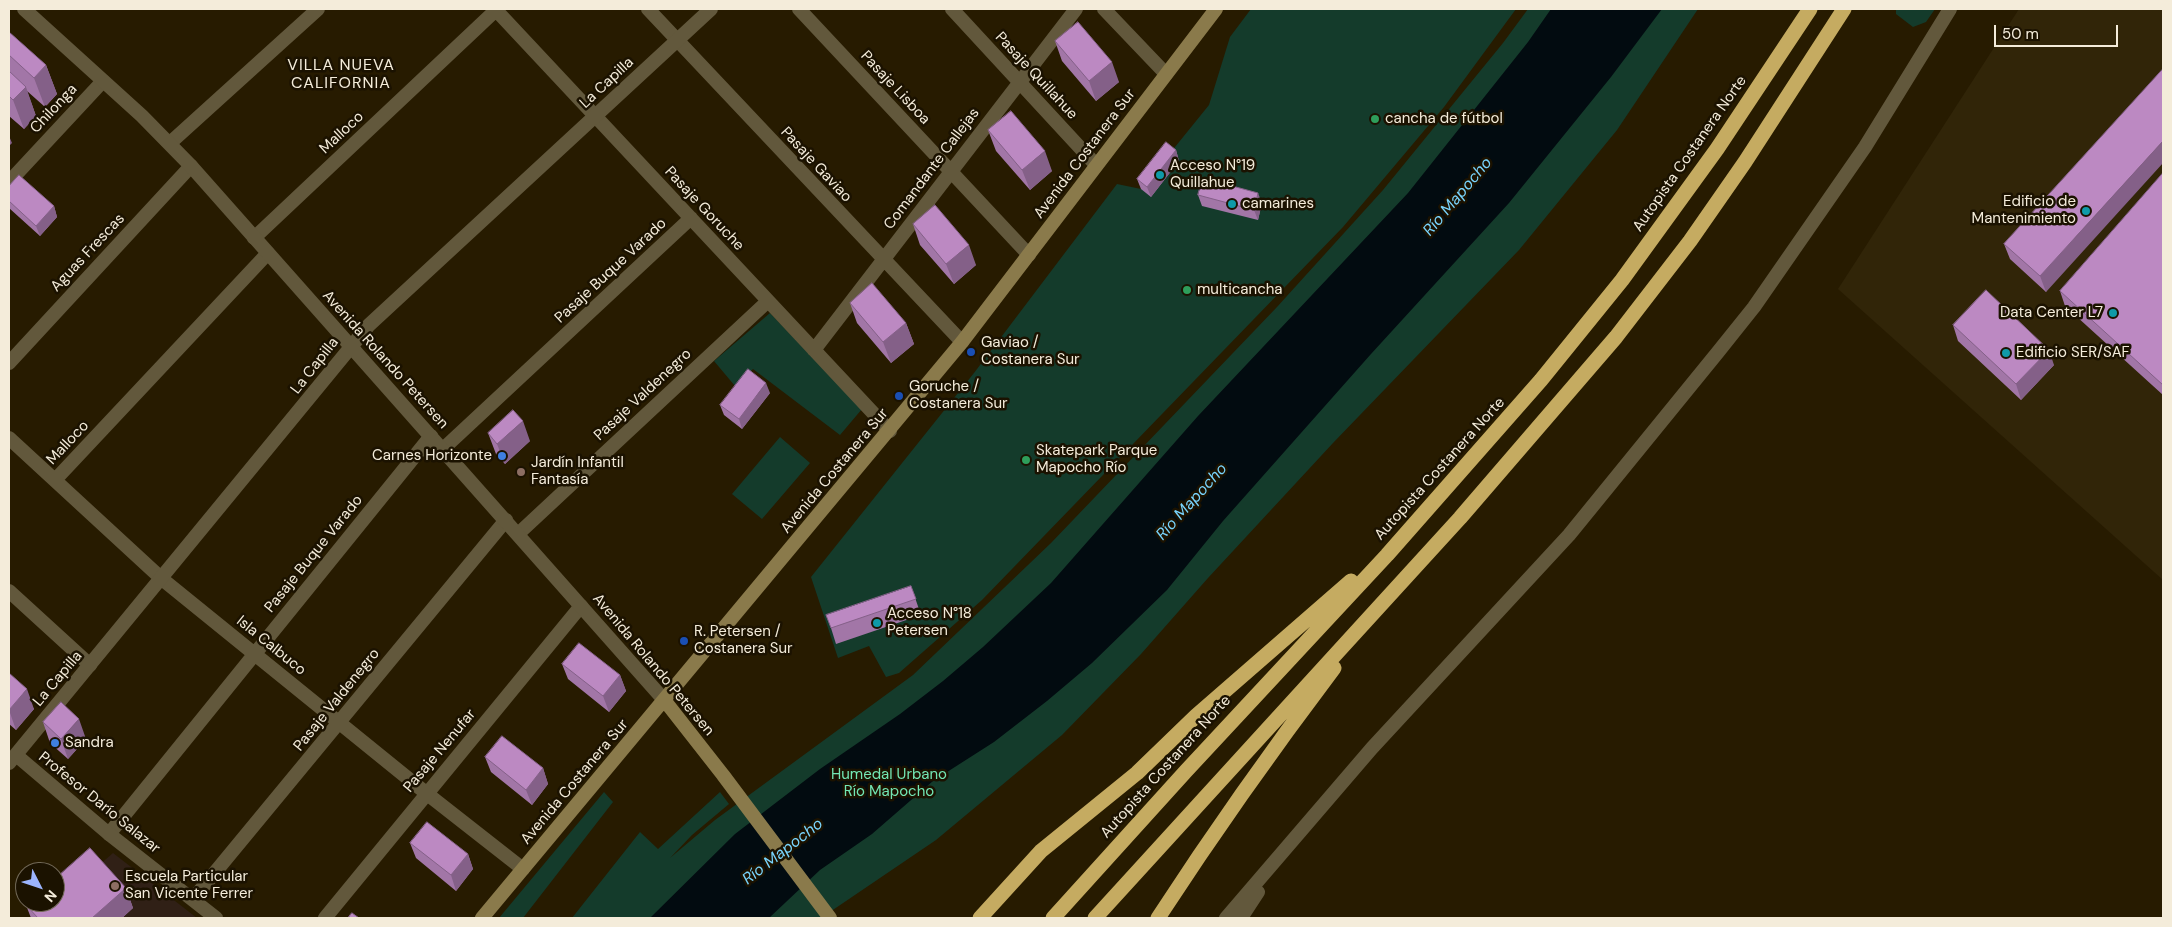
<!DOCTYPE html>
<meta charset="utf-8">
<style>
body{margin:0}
#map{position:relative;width:2172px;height:927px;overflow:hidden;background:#271b00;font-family:"DM Sans",sans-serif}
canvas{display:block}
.frame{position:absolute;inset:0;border:10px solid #f4ecda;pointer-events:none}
.north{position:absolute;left:15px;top:862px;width:50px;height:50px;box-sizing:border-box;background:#1b1200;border:1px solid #726957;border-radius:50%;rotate:131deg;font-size:14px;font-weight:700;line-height:20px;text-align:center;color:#f4ecda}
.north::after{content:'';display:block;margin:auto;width:18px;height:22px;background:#9cb4fd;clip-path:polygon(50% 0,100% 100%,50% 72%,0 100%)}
.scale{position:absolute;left:1994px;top:25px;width:124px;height:22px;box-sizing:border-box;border:2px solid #f4ecda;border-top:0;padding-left:6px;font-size:15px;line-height:18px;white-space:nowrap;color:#f4ecda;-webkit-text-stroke:4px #1b1200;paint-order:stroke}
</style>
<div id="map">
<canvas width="2172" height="927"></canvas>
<div class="frame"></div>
<div class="north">N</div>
<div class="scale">50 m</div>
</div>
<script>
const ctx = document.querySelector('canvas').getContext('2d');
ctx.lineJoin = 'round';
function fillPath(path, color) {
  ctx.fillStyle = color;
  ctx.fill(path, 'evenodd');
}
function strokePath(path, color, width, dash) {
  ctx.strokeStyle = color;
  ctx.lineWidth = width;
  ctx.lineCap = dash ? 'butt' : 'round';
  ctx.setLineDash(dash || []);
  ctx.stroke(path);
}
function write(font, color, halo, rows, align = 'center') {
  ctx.font = font + ' "DM Sans",sans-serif';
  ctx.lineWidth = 5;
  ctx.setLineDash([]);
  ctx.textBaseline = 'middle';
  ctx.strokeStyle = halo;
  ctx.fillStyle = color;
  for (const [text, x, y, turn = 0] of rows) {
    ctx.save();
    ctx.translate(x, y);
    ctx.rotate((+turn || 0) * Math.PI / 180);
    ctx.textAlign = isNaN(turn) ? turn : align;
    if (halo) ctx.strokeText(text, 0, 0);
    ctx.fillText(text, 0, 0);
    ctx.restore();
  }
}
const built = new Path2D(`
 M2019,9h144v571l-325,-291z`);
const education = new Path2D(`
 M113,853l84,65h-158z`);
const green = new Path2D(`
 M1251,9h265l-72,98 -101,120 -361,373 -83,73 -13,4 -17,-31 -31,12 -27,-81 163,-204 143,-189 24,5 68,-84 21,-68z
 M1528,9h170l-81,121 -98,120 -186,193 -125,135 -67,76 -79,81 -126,105 -115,78h-249l68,-86 18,17 62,-57 9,12 -37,31 -22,23 45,-38 198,-145 138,-132 226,-236 106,-117 120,-147z
 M1896,9h39l-9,13 -13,5 -17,-13z
 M770,313l92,96 -22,26 -87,-66 -18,17 -21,-25z
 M780,437l30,26 -48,56 -30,-25z
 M604,792l9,10 -90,116h-24z`);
const water = new Path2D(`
 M1551,9h111l-51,68 -102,126 -138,151 -148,167 -56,69 -75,73 -45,38 -53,41 -61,39 -61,53 -52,36 -51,48h-119l85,-84 85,-65 80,-55 43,-33 40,-34 68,-64 147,-167 210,-223 120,-151z`);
const minor = new Path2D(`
 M495,9l395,422
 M648,9l314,333
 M799,9l230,246
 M952,9l144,156
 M1104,9l62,65
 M170,143l148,-134
 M9,182l94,-101
 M254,238l242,-228
 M814,350l262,-341
 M9,363l182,-197
 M9,438l153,141 264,214 97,76
 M443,449l248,-231
 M55,480l213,-227
 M518,534l250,-233
 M9,591l81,74
 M109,834l322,-398
 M193,899l313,-379
 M325,918l256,-312`);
const tertiary = new Path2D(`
 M24,9l118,107 49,50 474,535
 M16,755l93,79 107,84
 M9,763l360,-438 342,-316
 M1226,918l146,-170 197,-213 149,-183 36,-45 111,-160 85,-138
 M1241,918l17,-26`);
const secondary = new Path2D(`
 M665,701l58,74 107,143
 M482,918l480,-576 254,-333`);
const motorway = new Path2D(`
 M980,918l61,-67 96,-78 59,-57 155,-135
 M1053,918l133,-147 201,-216 154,-175 81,-100 95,-131 93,-140
 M1095,918l365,-400 156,-181 74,-96 55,-79 99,-153
 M1158,918c56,-86 114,-168 176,-250`);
const wall = new Path2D(`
 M9,32l37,33 11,29 -12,13 -18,-16 9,25 -12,13 -15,-13z
 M1055,41l64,41 -23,19 -34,-40z
 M2163,69l-117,223 -36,-33 -6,-15z
 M988,130l64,41 -22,19 -34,-39z
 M1176,150l3,11 -28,36 -10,-8 -4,-10z
 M2163,173v222l-98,-89 -5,-15z
 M9,186l45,20 3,11 -17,19 -31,-28z
 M1198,195l64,8 -4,17 -56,-14z
 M913,224l63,41 -22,19 -34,-39z
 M850,303l56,20 8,21 -23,19 -34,-40z
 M1953,325l101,40 -33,35 -63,-59z
 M770,393l-28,36 -18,-14 -4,-10z
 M488,433l42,8 -25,23 -9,-10z
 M911,586l10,29 -85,29 -5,-16z
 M562,664l58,11 6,16 -17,21 -41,-33z
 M9,673l25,36 -18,21 -7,-6z
 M43,722l43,17 -18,20 -18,-16z
 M485,757l58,11 5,16 -16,21 -41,-33z
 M410,843l58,11 5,15 -17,22 -40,-33z
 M126,888l7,20 -11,10h-91l-5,-13z`);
const shadedWall = new Path2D(`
 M1112,62l7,20 -23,19 -7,-20z
 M46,65l11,29 -12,13 -11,-29z
 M26,87l10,29 -12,13 -11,-29z
 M9,136l3,7 -3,3z
 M2163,141v22l-117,129 -6,-16z
 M1176,150l3,11 -28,36 -4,-10z
 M1045,151l7,20 -22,19 -8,-20z
 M1258,193l4,10 -4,17 -4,-10z
 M54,206l3,11 -17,19 -4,-10z
 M969,245l7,20 -22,19 -8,-20z
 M906,323l8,21 -23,19 -8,-21z
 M2049,350l5,15 -33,35 -5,-16z
 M766,383l4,10 -28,36 -3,-10z
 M523,421l7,20 -25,23 -8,-20z
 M620,675l6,16 -17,21 -6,-16z
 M27,689l7,20 -18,21 -7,-20z
 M79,719l7,20 -18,20 -7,-20z
 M543,768l5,16 -16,21 -6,-15z
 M468,854l5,15 -17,22 -5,-16z
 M126,888l7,20 -11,10h-30z`);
const building = new Path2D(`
 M1078,22l34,40 -23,19 -34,-40z
 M9,32l37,33 -12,13 -25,-23z
 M2163,69v72l-123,135 -36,-32z
 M9,71l17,16 -13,13 -4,-4z
 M1011,111l34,40 -23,19 -34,-40z
 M1166,142l10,8 -29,37 -10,-8z
 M2163,173v212l-103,-94z
 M19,175l35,31 -18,20 -27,-25v-15z
 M1203,178l55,15 -4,17 -56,-15z
 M935,205l34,40 -23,19 -33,-40z
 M872,283l34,40 -23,19 -33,-39z
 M1986,290l63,60 -33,34 -63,-59z
 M748,369l18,14 -27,36 -19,-14z
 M513,410l10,11 -26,23 -9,-11z
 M911,586l5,13 -85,29 -5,-13z
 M579,643l41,32 -17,21 -41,-32z
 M9,673l18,16 -18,21z
 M61,702l18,17 -18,20 -18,-17z
 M502,736l41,32 -17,22 -41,-33z
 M427,822l41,32 -17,21 -41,-32z
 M90,848l36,40 -34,30h-54l-12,-13 4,-3h25v-23z
 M352,913l7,5h-11z`);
const markers = [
 [1375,119,5,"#2e9e5b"],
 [1160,175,5,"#0f9aa8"],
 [1232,204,5,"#0f9aa8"],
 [2086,211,5,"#0f9aa8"],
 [1187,290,5,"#2e9e5b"],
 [2113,313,5,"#0f9aa8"],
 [971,352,5,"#1a4fb4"],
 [2006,353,5,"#0f9aa8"],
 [899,396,5,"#1a4fb4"],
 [502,456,5,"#3f7fe0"],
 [1026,460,5,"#2e9e5b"],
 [521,472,5,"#8d6e63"],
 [877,623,5,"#0f9aa8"],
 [684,641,5,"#1a4fb4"],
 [55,743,5,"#3f7fe0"],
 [115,886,5,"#8d6e63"]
];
const streetNames = [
 ["Pasaje Quillahue",1036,76,47],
 ["La Capilla",607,83,-43],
 ["Pasaje Lisboa",895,88,47],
 ["Chilonga",54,109,-47],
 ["Malloco",342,133,-43],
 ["Avenida Costanera Sur",1085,154,-53],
 ["Autopista Costanera Norte",1690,154,-55],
 ["Pasaje Gaviao",816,165,47],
 ["Comandante Callejas",932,169,-53],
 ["Pasaje Goruche",704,209,47],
 ["Aguas Frescas",88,253,-47],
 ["Pasaje Buque Varado",611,271,-43],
 ["Avenida Rolando Petersen",385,360,48],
 ["La Capilla",315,366,-52],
 ["Pasaje Valdenegro",643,395,-43],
 ["Malloco",68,443,-47],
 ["Autopista Costanera Norte",1440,469,-48],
 ["Avenida Costanera Sur",835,471,-50],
 ["Pasaje Buque Varado",314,554,-51],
 ["Isla Calbuco",271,646,39],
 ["Avenida Rolando Petersen",653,665,50],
 ["La Capilla",58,679,-50],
 ["Pasaje Valdenegro",337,700,-51],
 ["Pasaje Nenufar",440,751,-50],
 ["Autopista Costanera Norte",1166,767,-48],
 ["Avenida Costanera Sur",575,782,-50],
 ["Profesor Darío Salazar",99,803,39]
];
const poiNames = [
 ["cancha de fútbol",1385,119],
 ["Acceso N°19",1170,166],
 ["Quillahue",1170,183],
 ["Edificio de",2076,202,"right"],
 ["Mantenimiento",2076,219,"right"],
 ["camarines",1242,204],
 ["multicancha",1197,290],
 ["Data Center L7",2103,313,"right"],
 ["Gaviao /",981,343],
 ["Costanera Sur",981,360],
 ["Edificio SER/SAF",2016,353],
 ["Goruche /",909,387],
 ["Costanera Sur",909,404],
 ["Skatepark Parque",1036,451],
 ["Mapocho Río",1036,468],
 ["Carnes Horizonte",492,456,"right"],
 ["Jardín Infantil",531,463],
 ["Fantasía",531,480],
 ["Acceso N°18",887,614],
 ["Petersen",887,631],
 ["R. Petersen /",694,632],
 ["Costanera Sur",694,649],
 ["Sandra",65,743],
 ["Escuela Particular",125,877],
 ["San Vicente Ferrer",125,894]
];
const parkNames = [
 ["Humedal Urbano",889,775],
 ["Río Mapocho",889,792]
];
const neighbourhoodNames = [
 ["VILLA NUEVA",341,66],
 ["CALIFORNIA",341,84]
];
const waterNames = [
 ["Río Mapocho",1458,197,-50],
 ["Río Mapocho",1192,502,-48],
 ["Río Mapocho",783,852,-38]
];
fillPath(built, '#312508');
fillPath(education, '#302016');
fillPath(green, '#143b2b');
fillPath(water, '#020b10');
strokePath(minor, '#62583c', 14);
strokePath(tertiary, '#62583c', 14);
strokePath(secondary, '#8a7a4b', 14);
strokePath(motorway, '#c5ab61', 15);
fillPath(wall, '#a276a7');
fillPath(shadedWall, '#846088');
fillPath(building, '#bc89c2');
strokePath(building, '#846088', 1);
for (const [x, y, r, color] of markers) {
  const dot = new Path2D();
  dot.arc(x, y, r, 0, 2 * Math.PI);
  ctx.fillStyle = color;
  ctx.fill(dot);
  strokePath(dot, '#1b1200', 2);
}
write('15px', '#f4ecda', '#1b1200', streetNames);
write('15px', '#f4ecda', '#1b1200', poiNames, 'left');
write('15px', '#73e7b4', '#1b1200', parkNames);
ctx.letterSpacing = '1px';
write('16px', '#f4ecda', '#1b1200', neighbourhoodNames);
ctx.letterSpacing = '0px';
write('italic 16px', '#79d4fc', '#1b1200', waterNames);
</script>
